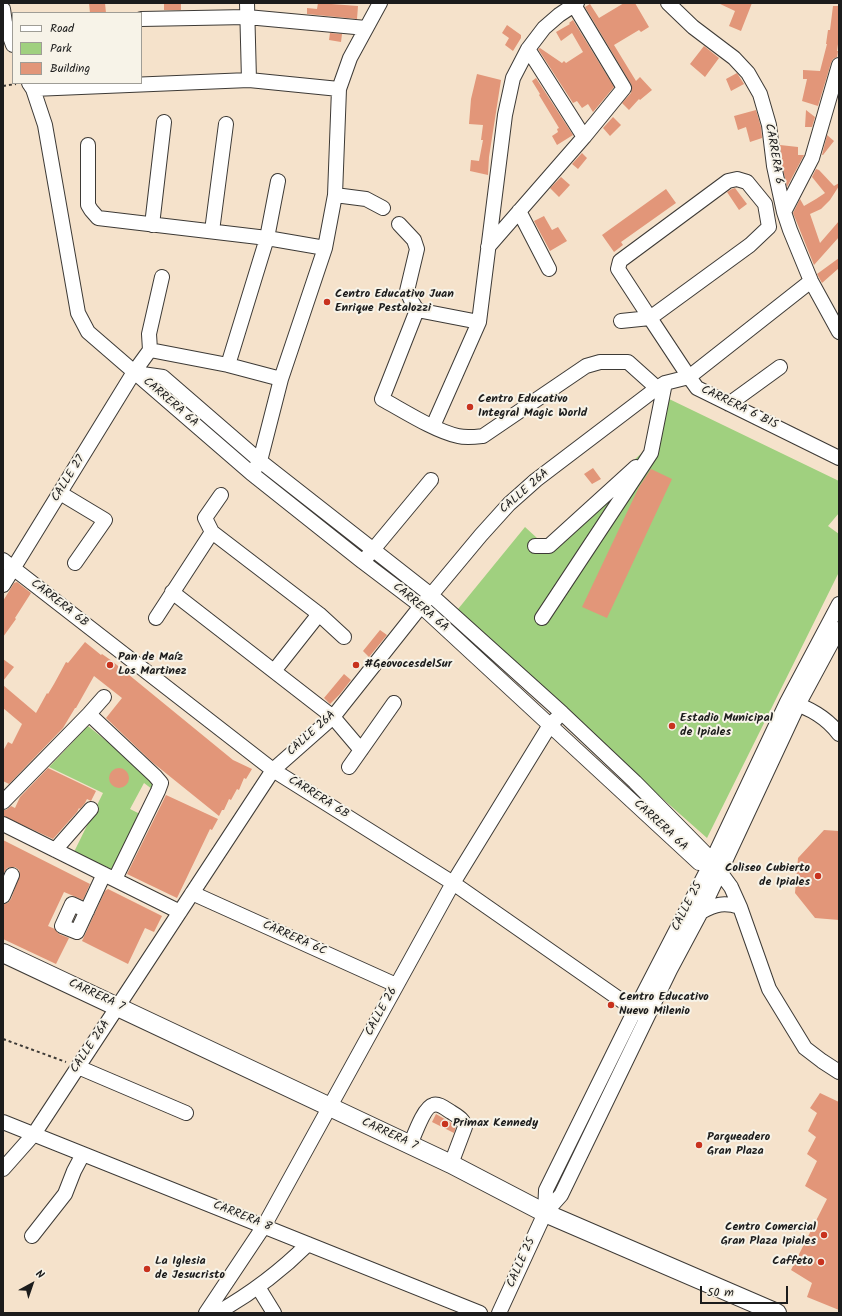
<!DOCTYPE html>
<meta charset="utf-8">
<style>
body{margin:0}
#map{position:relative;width:842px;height:1316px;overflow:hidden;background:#f5e2cb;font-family:Kalam,sans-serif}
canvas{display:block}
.frame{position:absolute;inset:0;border:4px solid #1c1c1c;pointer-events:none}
.legend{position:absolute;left:12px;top:12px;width:130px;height:72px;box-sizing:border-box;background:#f7f3e8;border:1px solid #9f9d96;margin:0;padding:5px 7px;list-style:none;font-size:12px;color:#1c1c1c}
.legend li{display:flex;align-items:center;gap:8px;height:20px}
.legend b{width:20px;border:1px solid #9f9d96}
.north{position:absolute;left:12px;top:1264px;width:40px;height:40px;-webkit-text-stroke:3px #f7f3e8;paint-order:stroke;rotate:40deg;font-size:11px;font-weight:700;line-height:16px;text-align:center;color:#1c1c1c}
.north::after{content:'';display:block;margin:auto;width:14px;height:18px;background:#1c1c1c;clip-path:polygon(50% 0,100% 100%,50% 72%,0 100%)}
.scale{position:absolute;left:700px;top:1286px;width:88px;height:18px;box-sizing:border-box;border:2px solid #1c1c1c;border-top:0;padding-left:5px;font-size:12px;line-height:14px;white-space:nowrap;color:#1c1c1c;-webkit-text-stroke:3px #f7f3e8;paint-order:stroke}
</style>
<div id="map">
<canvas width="842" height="1316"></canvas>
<div class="frame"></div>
<ul class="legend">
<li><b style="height:5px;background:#fff"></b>Road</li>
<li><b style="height:11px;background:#a0d07f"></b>Park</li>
<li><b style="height:11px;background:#e29679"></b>Building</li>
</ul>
<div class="north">N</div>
<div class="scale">50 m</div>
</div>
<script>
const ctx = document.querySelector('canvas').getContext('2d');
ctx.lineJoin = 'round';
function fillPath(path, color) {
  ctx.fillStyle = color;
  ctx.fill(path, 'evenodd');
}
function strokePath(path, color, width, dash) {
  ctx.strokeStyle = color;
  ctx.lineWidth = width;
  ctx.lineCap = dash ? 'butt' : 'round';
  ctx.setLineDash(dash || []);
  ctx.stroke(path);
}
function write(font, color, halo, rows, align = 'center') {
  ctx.font = font + ' Kalam,sans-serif';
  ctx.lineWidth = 4;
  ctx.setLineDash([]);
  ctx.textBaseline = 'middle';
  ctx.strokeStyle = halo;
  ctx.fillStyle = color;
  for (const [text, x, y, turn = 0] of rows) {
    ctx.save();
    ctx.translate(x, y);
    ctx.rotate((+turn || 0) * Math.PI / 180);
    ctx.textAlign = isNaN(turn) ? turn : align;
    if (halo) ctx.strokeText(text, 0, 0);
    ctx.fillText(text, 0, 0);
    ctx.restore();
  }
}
const green = new Path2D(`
 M665,397l174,84v32l-11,13 11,8v38l-132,266 -253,-224 71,-87 12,11 7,2 8,-5 93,-85z
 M88,726l68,55 -4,8 -8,-6 -14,26 10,5 -28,59 -39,-19 30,-61 -54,-26z`);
const building = new Path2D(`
 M89,3h16l1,10h-16z
 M164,3h17v7h-17z
 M318,3l40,3 -1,13 -50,-5v-6l10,1z
 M624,3h11l14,24 -8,5 -2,-2 -25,15 22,36 4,-4 12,13 -12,10 -1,-1 -10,11 -7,-7 9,-10 1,-5 -1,-4 -46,-77 5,-3 9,14z
 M718,3h34l-11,28 -12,-5 6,-15z
 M833,6h6v31l-2,14h1l-1,6 -4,2 -2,4 -13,43 -16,-5 5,-22h-4v-9l17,1 7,-27h-1l2,-14h2z
 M573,20l41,67 -21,25 -5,-8 -6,4 -5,-7 -4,2 -35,-54 2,-1 22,15 2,-2 2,2 17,-11 -11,-19 -11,8 -5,-9 14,-8 -1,-1z
 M507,25l14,10v3l-8,13 -8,-6 4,-7 -7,-5z
 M330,33l12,1 -1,8 -12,-2z
 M704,46l15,12 -14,19 -15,-13z
 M737,73l7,11 -13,7 -5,-12z
 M477,74l24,6 -12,77 -1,18 -18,-4 1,-11 8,1 4,-21h-2l2,-15 -14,-1 2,-25z
 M536,78l37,57 -16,10 -5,-9 6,-4 -1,-3 2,-1 -20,-33 1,-1 -8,-13z
 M756,110l5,17 1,11 -12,4 -4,-15 -8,3 -4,-14z
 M806,110l9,7 -3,10h-7z
 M613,117l8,8 -11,11 -7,-8z
 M827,135l7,6 -11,14h-1z
 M780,145l18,2v8h6l-17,32 -5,-22z
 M582,153l5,5 -9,11 -6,-5z
 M816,169l3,1 15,16 5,-3v3l-9,14 -9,9 -11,5 10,29 19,-22v16l-25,28 -21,-52 7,-14 4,7 12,-7 9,-6 -13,-16z
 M561,177l9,8 -11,12 -9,-9z
 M735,188l12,16 -8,6 -12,-18 5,-3z
 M666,189l10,14 -55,39 2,3 -9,7 -12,-17z
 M544,216l8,14 6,-3 9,14 -17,10 -16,-30z
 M839,258v10l-17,15 -5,-9z
 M593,468l8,11 -9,5 -8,-10z
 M651,469l21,10 -65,139 -25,-11 57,-120z
 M17,582l14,11 -16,25 1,1 -13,18v-36l11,-18z
 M380,630l7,5 -18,22 -6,-6z
 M85,642l16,13 1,-1 10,7 121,99 19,9 -6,10 -2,-1 -5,12 -2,-1 -6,11 -2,-1 -5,11h-2l-3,6 -67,-54 -46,-44 16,-20 -28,-22 -18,32h-1l-12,20 -54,56 -6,-3v-30l5,-9 4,2 10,-20 -19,-16v-23l33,28 11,-20 1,1 6,-10 12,-22 2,1z
 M3,659l11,8 -11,14z
 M344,674l7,6 -11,14 -10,10 -6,-6z
 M109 778a10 10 0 1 1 20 0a10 10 0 1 1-20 0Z
 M48,768l48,23 -5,10 -4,-2 -2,4 -5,6 -1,-1 -2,4 -24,27 -50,-23v-6h3l5,-4 4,2 5,-11z
 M166,795l52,24 -6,11 -2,-1 -33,69 -50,-24z
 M824,830l15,1v89l-24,-2 -20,-25 3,-35z
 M3,840l87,44 -7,16 -19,-8 -16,34 7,3 4,5 10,4 -13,26 -53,-25v-35l5,-1 3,-4 9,-25 -1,-4 -4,-3h-4l-4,1 -4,6z
 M108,889l54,27 -8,16 -9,-4 -17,36 -46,-23 23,-50z
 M820,1093l19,9v208l-32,-13 5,-14 -21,-13 36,-71 -22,-13 12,-25 -10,-7 9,-17 -8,-6 9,-18 -7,-5z
 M436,1114l19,11 1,2 -2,6 -22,-11z`);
const path = new Path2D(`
 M3,86l13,-2
 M3,1039l63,23`);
const minor = new Path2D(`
 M247,3l2,77
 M668,3l25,24 41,31 14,15 12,21 9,31 5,41 10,46 6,18 21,51 28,51
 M3,9l2,14 8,22
 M141,19l106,-2 119,11
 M528,49l56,88
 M29,83l4,6 12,36 33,188 10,19 163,141 112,89 58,44 278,257h12
 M33,89l216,-9 90,9
 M88,145v60l3,5 7,8 169,20 58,10
 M737,179l10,3 18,22 4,23 -19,18 -100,73 -32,-49 2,-8 108,-80z
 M335,195l31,4 17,9
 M519,211l30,58
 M784,212l28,-54 27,-93
 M399,224l15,16 3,9 -10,42 4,9 6,10 62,12
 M152,225l12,-103
 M212,231l14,-107
 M488,247l96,-110 40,-49 -50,-83
 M417,310l-35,89c22,12 53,32 76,37 8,2 16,1 25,0l103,-70 14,-4h28l29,26
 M621,321l29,-3 39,59 8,11 142,70
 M150,350l78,15 53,14
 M228,365l39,-127 11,-57
 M135,373l28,4 97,84 171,134 131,118 73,69 70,71 6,10 9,9 11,15 9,20 29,82 36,59 17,13 17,11
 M729,404l51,-37
 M433,426l46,-104 26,-207 8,-37 15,-29 16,-21 15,-13 18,-12
 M256,467l4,-6 21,-82 44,-131 10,-53 4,-106 11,-31 30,-55
 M60,493l45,27 -30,43
 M221,495l-16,23 7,14 107,82 25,23
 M535,546h14l87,-79
 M367,557l64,-77
 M3,560l10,8 260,202 180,113 182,127 12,7
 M3,585l131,-213 16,-22 -1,-16 13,-57
 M172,592l161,125 28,33
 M156,618l56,-86
 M542,618l109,-165 14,-70
 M274,671l45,-57
 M789,702c19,5 38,16 50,32
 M89,714l66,62 6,7 -3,8 -43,88
 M349,767l45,-64
 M3,802l86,-88 15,-17
 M3,824l177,88
 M55,850l36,-41
 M192,893l204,92
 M3,896l9,-21
 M87,911l-15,-7 -10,22 15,6 27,-58
 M701,912c15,-8 23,-10 39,-5
 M78,1067l108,46
 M3,1122l477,191
 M410,1145c4,-9 14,-38 23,-40 6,-2 13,4 18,7 6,4 13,7 14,15l-14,37
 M3,1169l31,-35 239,-364 60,-53 88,-111 10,-11 50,-60 28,-31 27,-24 121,-92 8,-5 24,-6 122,-96
 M545,1213l1,-23 89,-180 76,-147 76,-161 52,-98
 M32,1236l33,-42 9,-23 9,-17
 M258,1287l16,26
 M206,1313l58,-87 189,-343 97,-158 6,-6
 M217,1313c35,-20 63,-41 91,-69
 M499,1313l46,-100 16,-18 109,-225 31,-58 19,-40 78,-167 41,-76`);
const major = new Path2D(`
 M3,953l448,211 94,49 232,100`);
const markers = [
 [327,302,4,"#c8321e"],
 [470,407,4,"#c8321e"],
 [110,665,4,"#c8321e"],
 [356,665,4,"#c8321e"],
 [672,726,4,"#c8321e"],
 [818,876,4,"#c8321e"],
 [611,1005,4,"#c8321e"],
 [445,1124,4,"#c8321e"],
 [699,1145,4,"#c8321e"],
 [824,1235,4,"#c8321e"],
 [821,1262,4,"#c8321e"],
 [147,1269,4,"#c8321e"]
];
const streetNames = [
 ["CARRERA 6",773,154,80],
 ["CARRERA 6A",170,403,41],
 ["CARRERA 6 BIS",739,408,26],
 ["CALLE 27",69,479,-58],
 ["CALLE 26A",525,492,-41],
 ["CARRERA 6B",59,604,38],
 ["CARRERA 6A",420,608,40],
 ["CALLE 26A",312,734,-42],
 ["CARRERA 6B",318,798,32],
 ["CARRERA 6A",660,826,43],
 ["CALLE 25",688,907,-63],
 ["CARRERA 6C",294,939,24],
 ["CARRERA 7",96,996,25],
 ["CALLE 26",382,1012,-61],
 ["CALLE 26A",91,1047,-56],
 ["CARRERA 7",389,1135,25],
 ["CARRERA 8",242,1217,22],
 ["CALLE 25",522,1263,-66]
];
const poiNames = [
 ["Centro Educativo Juan",335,295],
 ["Enrique Pestalozzi",335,309],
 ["Centro Educativo",478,400],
 ["Integral Magic World",478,414],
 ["Pan de Maíz",118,658],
 ["Los Martinez",118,672],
 ["#GeovocesdelSur",364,665],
 ["Estadio Municipal",680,719],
 ["de Ipiales",680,733],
 ["Coliseo Cubierto",810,869,"right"],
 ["de Ipiales",810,883,"right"],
 ["Centro Educativo",619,998],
 ["Nuevo Milenio",619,1012],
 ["Primax Kennedy",453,1124],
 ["Parqueadero",707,1138],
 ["Gran Plaza",707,1152],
 ["Centro Comercial",816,1228,"right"],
 ["Gran Plaza Ipiales",816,1242,"right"],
 ["La Iglesia",155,1262],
 ["de Jesucristo",155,1276],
 ["Caffeto",813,1262,"right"]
];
fillPath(green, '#a0d07f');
fillPath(building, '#e29679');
strokePath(minor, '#3d3a36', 16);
strokePath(major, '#3d3a36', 20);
strokePath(path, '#3d3a36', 2, [3, 3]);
strokePath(minor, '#fff', 14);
strokePath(major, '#fff', 18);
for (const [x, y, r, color] of markers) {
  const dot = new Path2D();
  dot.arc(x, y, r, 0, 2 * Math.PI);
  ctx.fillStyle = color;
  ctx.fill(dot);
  strokePath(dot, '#f7f3e8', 1.5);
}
write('12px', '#1c1c1c', '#f7f3e8', streetNames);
write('bold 12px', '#1c1c1c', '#f7f3e8', poiNames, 'left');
</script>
